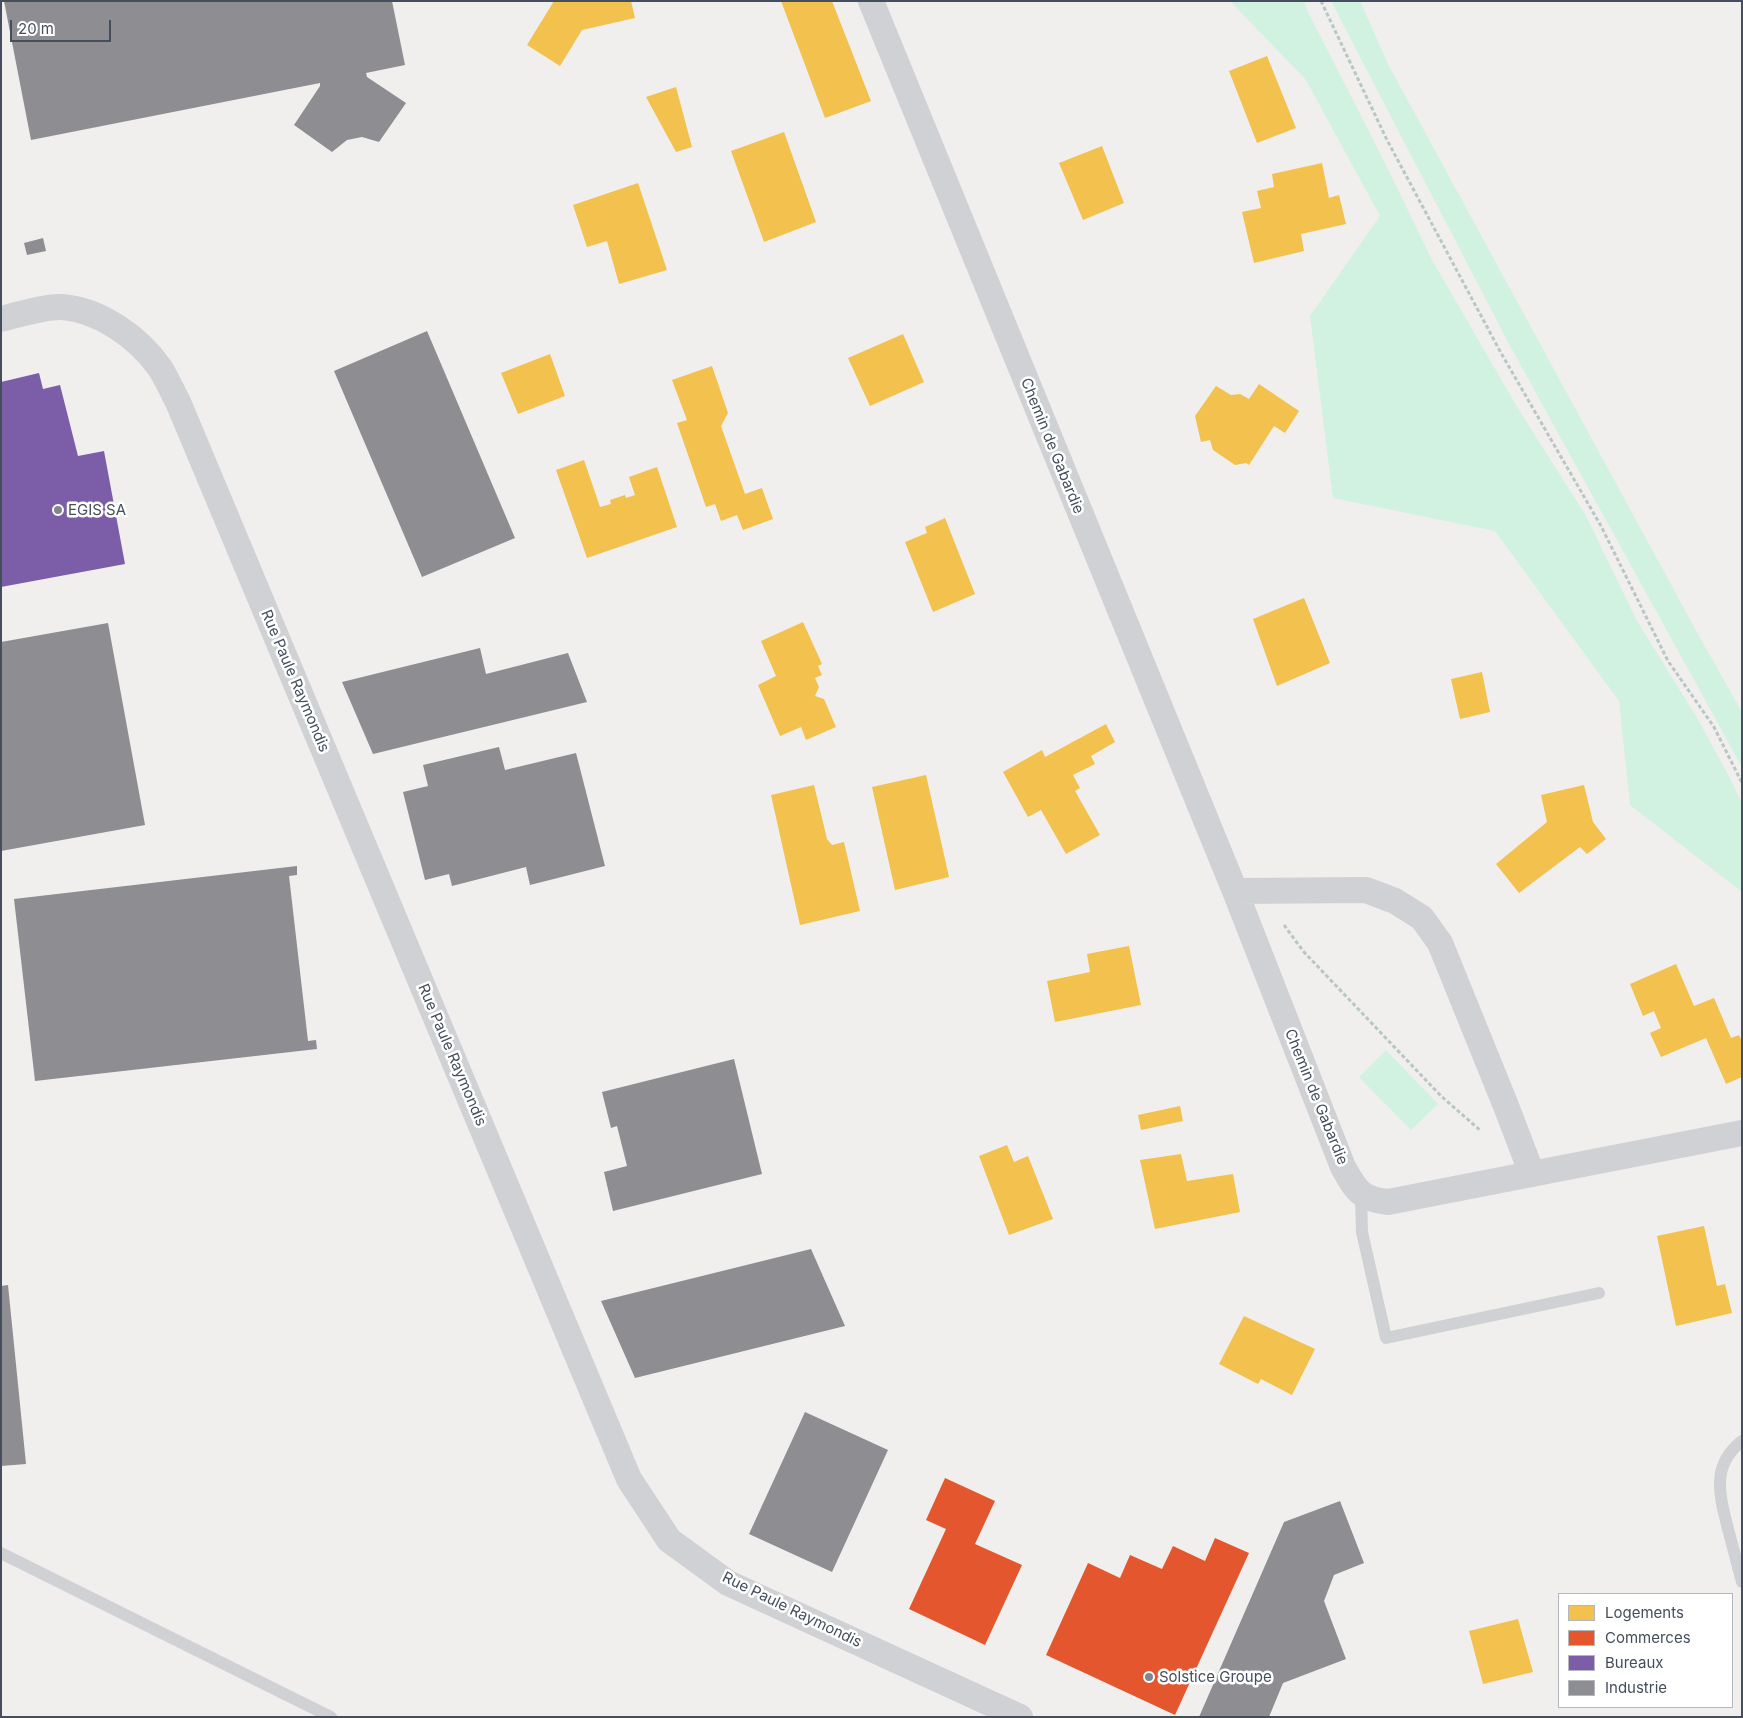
<!DOCTYPE html>
<style>
body{margin:0}
#map{position:relative;width:1743px;height:1718px;overflow:hidden;background:#f0efee;font-family:Inter,sans-serif}
canvas{display:block}
.frame{position:absolute;inset:0;border:2px solid #444e5d;pointer-events:none}
.legend{position:absolute;left:1558px;top:1593px;width:175px;height:115px;box-sizing:border-box;background:#fff;border:1px solid #b4b8be;margin:0;padding:6px 9px;list-style:none;font-size:15px;color:#444e5d}
.legend li{display:flex;align-items:center;gap:10px;height:25px}
.legend b{width:25px;border:1px solid #b4b8be}
.scale{position:absolute;left:10px;top:20px;width:101px;height:22px;box-sizing:border-box;border:2px solid #444e5d;border-top:0;padding-left:6px;font-size:15px;line-height:18px;white-space:nowrap;color:#444e5d;-webkit-text-stroke:4px #fff;paint-order:stroke}
</style>
<div id="map">
<canvas width="1743" height="1718"></canvas>
<div class="frame"></div>
<ul class="legend">
<li><b style="height:14px;background:#f2c14e"></b>Logements</li>
<li><b style="height:14px;background:#e4572e"></b>Commerces</li>
<li><b style="height:14px;background:#7b5ea7"></b>Bureaux</li>
<li><b style="height:14px;background:#8d8d92"></b>Industrie</li>
</ul>
<div class="scale">20 m</div>
</div>
<script>
const ctx = document.querySelector('canvas').getContext('2d');
ctx.lineJoin = 'round';
function fillPath(path, color) {
  ctx.fillStyle = color;
  ctx.fill(path, 'evenodd');
}
function strokePath(path, color, width, dash) {
  ctx.strokeStyle = color;
  ctx.lineWidth = width;
  ctx.lineCap = dash ? 'butt' : 'round';
  ctx.setLineDash(dash || []);
  ctx.stroke(path);
}
function write(font, color, halo, rows, align = 'center') {
  ctx.font = font + ' Inter,sans-serif';
  ctx.lineWidth = 5;
  ctx.setLineDash([]);
  ctx.textBaseline = 'middle';
  ctx.strokeStyle = halo;
  ctx.fillStyle = color;
  for (const [text, x, y, turn = 0] of rows) {
    ctx.save();
    ctx.translate(x, y);
    ctx.rotate((+turn || 0) * Math.PI / 180);
    ctx.textAlign = isNaN(turn) ? turn : align;
    if (halo) ctx.strokeText(text, 0, 0);
    ctx.fillText(text, 0, 0);
    ctx.restore();
  }
}
const green = new Path2D(`
 M1230,1h74l4,11 76,149 49,101 86,148 67,106 51,105 59,95 35,64 11,24v88l-112,-87 -11,-104 -124,-170 -162,-33 -23,-182 70,-100 -74,-136z
 M1331,1h29l29,65 310,570 43,76v55l-233,-423z
 M1386,1050l52,54 -27,26 -52,-53z`);
const homes = new Path2D(`
 M554,1h77l4,17 -53,12 -22,36 -33,-21z
 M781,1h51l39,100 -46,17z
 M1267,56l29,72 -39,15 -28,-72z
 M676,87l16,60 -16,5 -30,-55z
 M784,132l32,90 -52,20 -33,-91z
 M1102,146l22,57 -41,17 -24,-57z
 M1322,163l7,35 10,-3 7,29 -45,10 3,17 -50,12 -12,-51 19,-4 -4,-17 17,-4 -2,-13z
 M638,183l29,87 -48,14 -12,-43 -20,6 -14,-42z
 M903,334l21,48 -54,24 -22,-48z
 M550,354l15,42 -47,18 -17,-41z
 M712,366l16,47 -7,13 24,68 17,-6 11,31 -30,11 -6,-15 -16,6 -6,-17 -9,3 -29,-84 10,-3 -15,-40z
 M1259,384l40,27 -14,22 -11,-7 -25,39 -3,-2 -11,2 -22,-15 -3,-10 -9,2 -6,-26 21,-30 15,9 9,-1 9,5z
 M584,460l16,47 11,-3 -1,-4 15,-5 1,3 9,-3 -6,-18 28,-10 20,60 -90,31 -31,-88z
 M945,518l30,76 -42,18 -28,-70 22,-9 -2,-6z
 M1304,598l26,65 -53,23 -24,-67z
 M803,622l19,42 -4,2 4,9 -7,3 4,9 -4,9 9,3 12,28 -30,13 -5,-13 -21,9 -22,-51 18,-9 -15,-35z
 M1482,672l8,40 -30,7 -9,-40z
 M1106,724l9,18 -24,14 4,8 -22,11 7,13 -5,3 25,44 -34,19 -25,-44 -13,7 -25,-45 39,-22 3,7z
 M926,775l23,102 -54,13 -23,-103z
 M814,785l13,54 5,6 12,-3 16,69 -60,14 -29,-130z
 M1584,785l9,37 13,17 -19,15 -7,-7 -61,46 -23,-29 51,-42 -6,-27z
 M1129,946l12,59 -86,17 -8,-41 43,-9 -3,-18z
 M1676,964l18,42 20,-8 17,40 8,-3 3,7v35l-16,7 -20,-46 -45,19 -11,-24 11,-5 -7,-17 -11,5 -13,-32z
 M1180,1106l3,15 -42,9 -3,-15z
 M1007,1145l7,17 14,-6 25,63 -44,16 -30,-79z
 M1181,1154l6,27 46,-7 7,38 -85,17 -15,-69z
 M1704,1226l13,60 8,-2 7,29 -56,13 -19,-90z
 M1244,1316l71,33 -23,46 -31,-16 -3,5 -39,-20z
 M1518,1619l15,53 -50,12 -14,-53z`);
const shops = new Path2D(`
 M945,1478l50,23 -20,43 47,21 -37,80 -76,-36 37,-80 -20,-9z
 M1215,1538l34,15 -74,162 -129,-60 42,-92 32,15 10,-23 32,14 11,-23 32,15z`);
const offices = new Path2D(`
 M39,373l4,16 17,-4 18,71 26,-5 21,113 -124,23v-205z`);
const industry = new Path2D(`
 M4,1h388l13,64 -39,8 1,4 39,26 -27,39 -17,-5 -15,3 -15,12 -38,-27 26,-39v-3l-289,57z
 M43,238l3,13 -19,4 -3,-12z
 M427,331l88,207 -93,39 -88,-206z
 M108,623l37,202 -144,26v-209z
 M480,648l6,26 82,-21 19,49 -214,52 -31,-72z
 M499,747l6,23 71,-17 29,113 -75,19 -4,-18 -74,19 -3,-12 -24,6 -22,-88 25,-6 -5,-21z
 M297,866v9l-8,1 19,165 8,-1 1,9 -282,32 -21,-182z
 M734,1059l28,115 -149,37 -9,-39 23,-6 -10,-40 -6,2 -9,-36z
 M811,1249l34,77 -210,52 -34,-77z
 M8,1285l18,179 -25,2v-180z
 M805,1412l83,38 -56,122 -83,-38z
 M1340,1501l24,62 -30,12 -10,26 22,58 -63,24 -14,34h-70l85,-195z`);
const path = new Path2D(`
 M1321,1l66,139 114,213 100,173 67,135 46,66 28,56
 M1284,925l19,26 138,145 40,35`);
const service = new Path2D(`
 M1361,1194l1,38 24,106 213,-45
 M1742,1441c-32,25 -22,55 -14,88 5,18 9,35 14,53
 M1,1553l330,164`);
const minor = new Path2D(`
 M871,1l364,890 108,276c13,23 17,32 45,35l354,-69
 M1,319c16,-4 45,-13 61,-12 38,3 76,30 98,61 7,11 12,23 18,34l451,1077 40,61 59,43 292,134
 M1235,891l131,-1 29,11 27,17 18,25 66,163 26,68`);
const markers = [
 [58,510,5,"#808690"],
 [1149,1677,5,"#808690"]
];
const streetNames = [
 ["Chemin de Gabardie",1052,446,68],
 ["Rue Paule Raymondis",295,681,67],
 ["Rue Paule Raymondis",452,1055,67],
 ["Chemin de Gabardie",1316,1097,68],
 ["Rue Paule Raymondis",792,1610,26]
];
const poiNames = [
 ["EGIS SA",68,510],
 ["Solstice Groupe",1159,1677]
];
fillPath(green, '#d1f1e1');
fillPath(homes, '#f2c14e');
fillPath(shops, '#e4572e');
fillPath(offices, '#7b5ea7');
fillPath(industry, '#8d8d92');
strokePath(path, '#b9c7c4', 3, [4, 2.5]);
strokePath(service, '#d0d1d4', 12);
strokePath(minor, '#d0d1d4', 26);
for (const [x, y, r, color] of markers) {
  const dot = new Path2D();
  dot.arc(x, y, r, 0, 2 * Math.PI);
  ctx.fillStyle = color;
  ctx.fill(dot);
  strokePath(dot, '#fff', 2);
}
write('15px', '#444e5d', '#fff', streetNames);
write('15px', '#444e5d', '#fff', poiNames, 'left');
</script>
